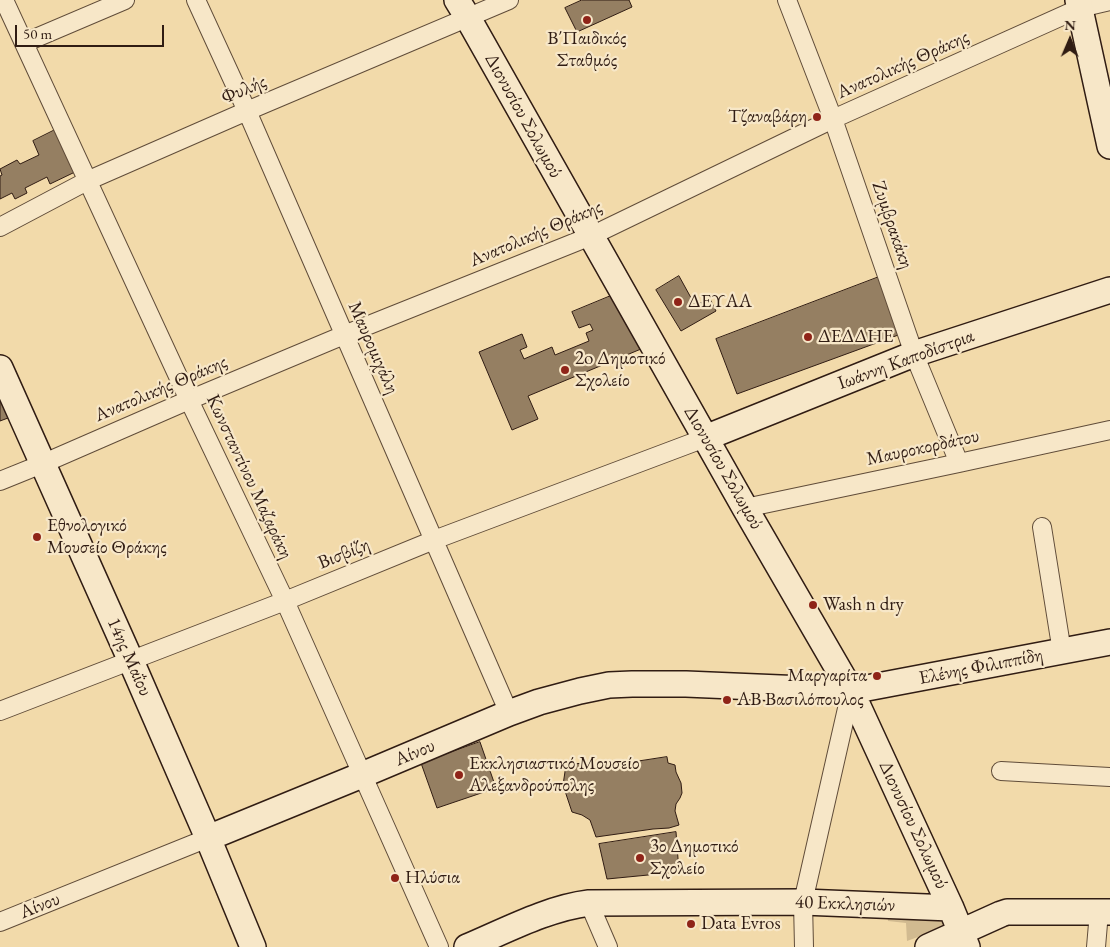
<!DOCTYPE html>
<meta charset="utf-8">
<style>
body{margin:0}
#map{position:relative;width:1110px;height:947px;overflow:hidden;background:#f2daaa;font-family:"EB Garamond",serif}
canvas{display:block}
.north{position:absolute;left:1045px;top:15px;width:50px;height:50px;-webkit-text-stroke:4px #f7e7c8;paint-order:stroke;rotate:1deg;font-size:14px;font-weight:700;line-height:20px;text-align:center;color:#301c13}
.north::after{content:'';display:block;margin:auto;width:18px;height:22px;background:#301c13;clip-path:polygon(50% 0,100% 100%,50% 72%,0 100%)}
.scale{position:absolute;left:15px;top:25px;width:149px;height:22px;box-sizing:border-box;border:2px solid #301c13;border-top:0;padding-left:6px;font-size:15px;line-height:18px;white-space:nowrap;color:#301c13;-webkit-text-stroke:4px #f7e7c8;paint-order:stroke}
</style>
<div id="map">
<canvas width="1110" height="947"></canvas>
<div class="north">N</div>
<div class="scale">50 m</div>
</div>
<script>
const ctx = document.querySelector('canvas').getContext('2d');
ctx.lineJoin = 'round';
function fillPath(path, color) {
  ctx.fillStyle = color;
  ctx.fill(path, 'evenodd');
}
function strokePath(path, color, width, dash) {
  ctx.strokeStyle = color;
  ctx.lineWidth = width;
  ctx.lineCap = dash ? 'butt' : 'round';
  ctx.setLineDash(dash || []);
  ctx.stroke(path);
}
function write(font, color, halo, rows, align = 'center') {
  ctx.font = font + ' "EB Garamond",serif';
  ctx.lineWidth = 4.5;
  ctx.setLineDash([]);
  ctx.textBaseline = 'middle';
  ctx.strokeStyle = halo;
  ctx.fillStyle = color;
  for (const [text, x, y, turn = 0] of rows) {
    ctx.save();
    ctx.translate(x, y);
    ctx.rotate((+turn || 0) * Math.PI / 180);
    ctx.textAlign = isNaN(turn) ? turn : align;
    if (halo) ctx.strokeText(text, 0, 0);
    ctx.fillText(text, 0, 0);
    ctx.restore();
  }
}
const green = new Path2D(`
 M887,912l59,2 4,11 -43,16 -1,-18 -18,-2z`);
const building = new Path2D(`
 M582,0h47l3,7 -55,25 -12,-24z
 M55,130l20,42 -25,12 -3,-7 -22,11 2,5 -12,6 -3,-6 -12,6v-23l2,-1 -2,-6 17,-9 3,4 19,-9 -6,-14z
 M679,276l16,29 15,-6 6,12 -35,20 -25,-41z
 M879,277l22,57 -164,60 -21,-55z
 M618,293l23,56 -113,47 10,23 -26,11 -33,-78 43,-18 5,13 -7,3 4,9 28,-12 3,8 34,-14 -3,-8 7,-3 -3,-6 -11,4 -7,-16z
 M2,400l6,18 -8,3v-20z
 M480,742l16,46 -59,20 -16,-45z
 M667,757l1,6 7,2 1,7 5,11 1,10 -2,5 -4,6 -1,7 4,14 -10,3 -16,1 -57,8 -6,-17 -8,-5 -10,-3 -9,-27 3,-20 17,-2 1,6z
 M676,832l3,40 -72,7 -8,-35z`);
const street = new Path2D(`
 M4,0l185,400 96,201 154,346
 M196,0l51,111 262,602
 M787,0l46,119 81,235 45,109
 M24,43l101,-43
 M0,227l87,-46 160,-70 262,-111
 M0,481l42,-17 147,-64 155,-65 247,-99 242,-117 247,-111 30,-7
 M745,508l214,-45 151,-33
 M1042,527l20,125
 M0,711l285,-110 149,-61 271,-102
 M1001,771l109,6
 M589,903l19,44
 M0,922l208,-84
 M804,947l-1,-45 48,-211
 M1096,947l3,-35`);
const secondary = new Path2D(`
 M457,0l11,18 277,490 106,183 100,217 16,39
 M1078,0l32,146
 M0,368l131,293 77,177 45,109
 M705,438l209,-84 196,-64
 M208,838l154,-63 147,-62 30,-11 41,-11 29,-6 23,-1h54l165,7 259,-49
 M467,947c38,-16 81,-39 122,-44l214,-1 148,6
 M928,947l73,-33 6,-2h103`);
const markers = [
 [587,20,5,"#8f2418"],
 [817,117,5,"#8f2418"],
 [678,302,5,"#8f2418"],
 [808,337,5,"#8f2418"],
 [565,370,5,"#8f2418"],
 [37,537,5,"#8f2418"],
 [813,605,5,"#8f2418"],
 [877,676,5,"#8f2418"],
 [727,700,5,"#8f2418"],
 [459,775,5,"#8f2418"],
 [640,858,5,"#8f2418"],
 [395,878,5,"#8f2418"],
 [691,924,5,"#8f2418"]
];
const poiNames = [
 ["Β΄Παιδικός",587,39,"center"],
 ["Σταθμός",587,61,"center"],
 ["Τζαναβάρη",807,117,"right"],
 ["ΔΕΥΑΑ",688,302],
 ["ΔΕΔΔΗΕ",818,337],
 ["2o Δημοτικό",575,359],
 ["Σχολείο",575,381],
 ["Εθνολογικό",47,526],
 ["Μουσείο Θράκης",47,548],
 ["Wash n dry",823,605],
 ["Μαργαρίτα",867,676,"right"],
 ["ΑΒ Βασιλόπουλος",737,700],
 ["Εκκλησιαστικό Μουσείο",469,764],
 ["Αλεξανδρούπολης",469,786],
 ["3ο Δημοτικό",650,847],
 ["Σχολείο",650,869],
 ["Ηλύσια",405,878],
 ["Data Evros",701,924]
];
const streetNames = [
 ["Ανατολικής Θράκης",903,65,-24],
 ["Φυλής",244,90,-23],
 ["Διονυσίου Σολωμού",523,116,61],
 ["Ζυμβρακάκη",892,225,71],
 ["Ανατολικής Θράκης",536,234,-23],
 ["Μαυρομιχάλη",373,348,66],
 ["Ιωάννη Καποδίστρια",906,360,-20],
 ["Ανατολικής Θράκης",161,389,-23],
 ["Μαυροκορδάτου",923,448,-12],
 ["Διονυσίου Σολωμού",723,468,60],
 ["Κωνσταντίνου Μαζαράκη",249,477,65],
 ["Βισβίζη",344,554,-22],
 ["14ης Μαΐου",129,657,66],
 ["Ελένης Φιλιππίδη",981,667,-11],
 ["Αίνου",415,753,-23],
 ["Διονυσίου Σολωμού",913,825,65],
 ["40 Εκκλησιών",845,904,2],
 ["Αίνου",40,906,-22]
];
fillPath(green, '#d1ba90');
fillPath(building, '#957f62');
strokePath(building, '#301c13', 1);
strokePath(street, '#604c39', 20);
strokePath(secondary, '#301c13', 28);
strokePath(street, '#f7e7c8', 18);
strokePath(secondary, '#f7e7c8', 25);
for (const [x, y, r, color] of markers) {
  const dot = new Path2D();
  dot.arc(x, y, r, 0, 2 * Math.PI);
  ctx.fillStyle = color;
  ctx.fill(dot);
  strokePath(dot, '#f7e7c8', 2);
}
write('19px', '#301c13', '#f7e7c8', poiNames, 'left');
write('19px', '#301c13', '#f7e7c8', streetNames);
</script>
